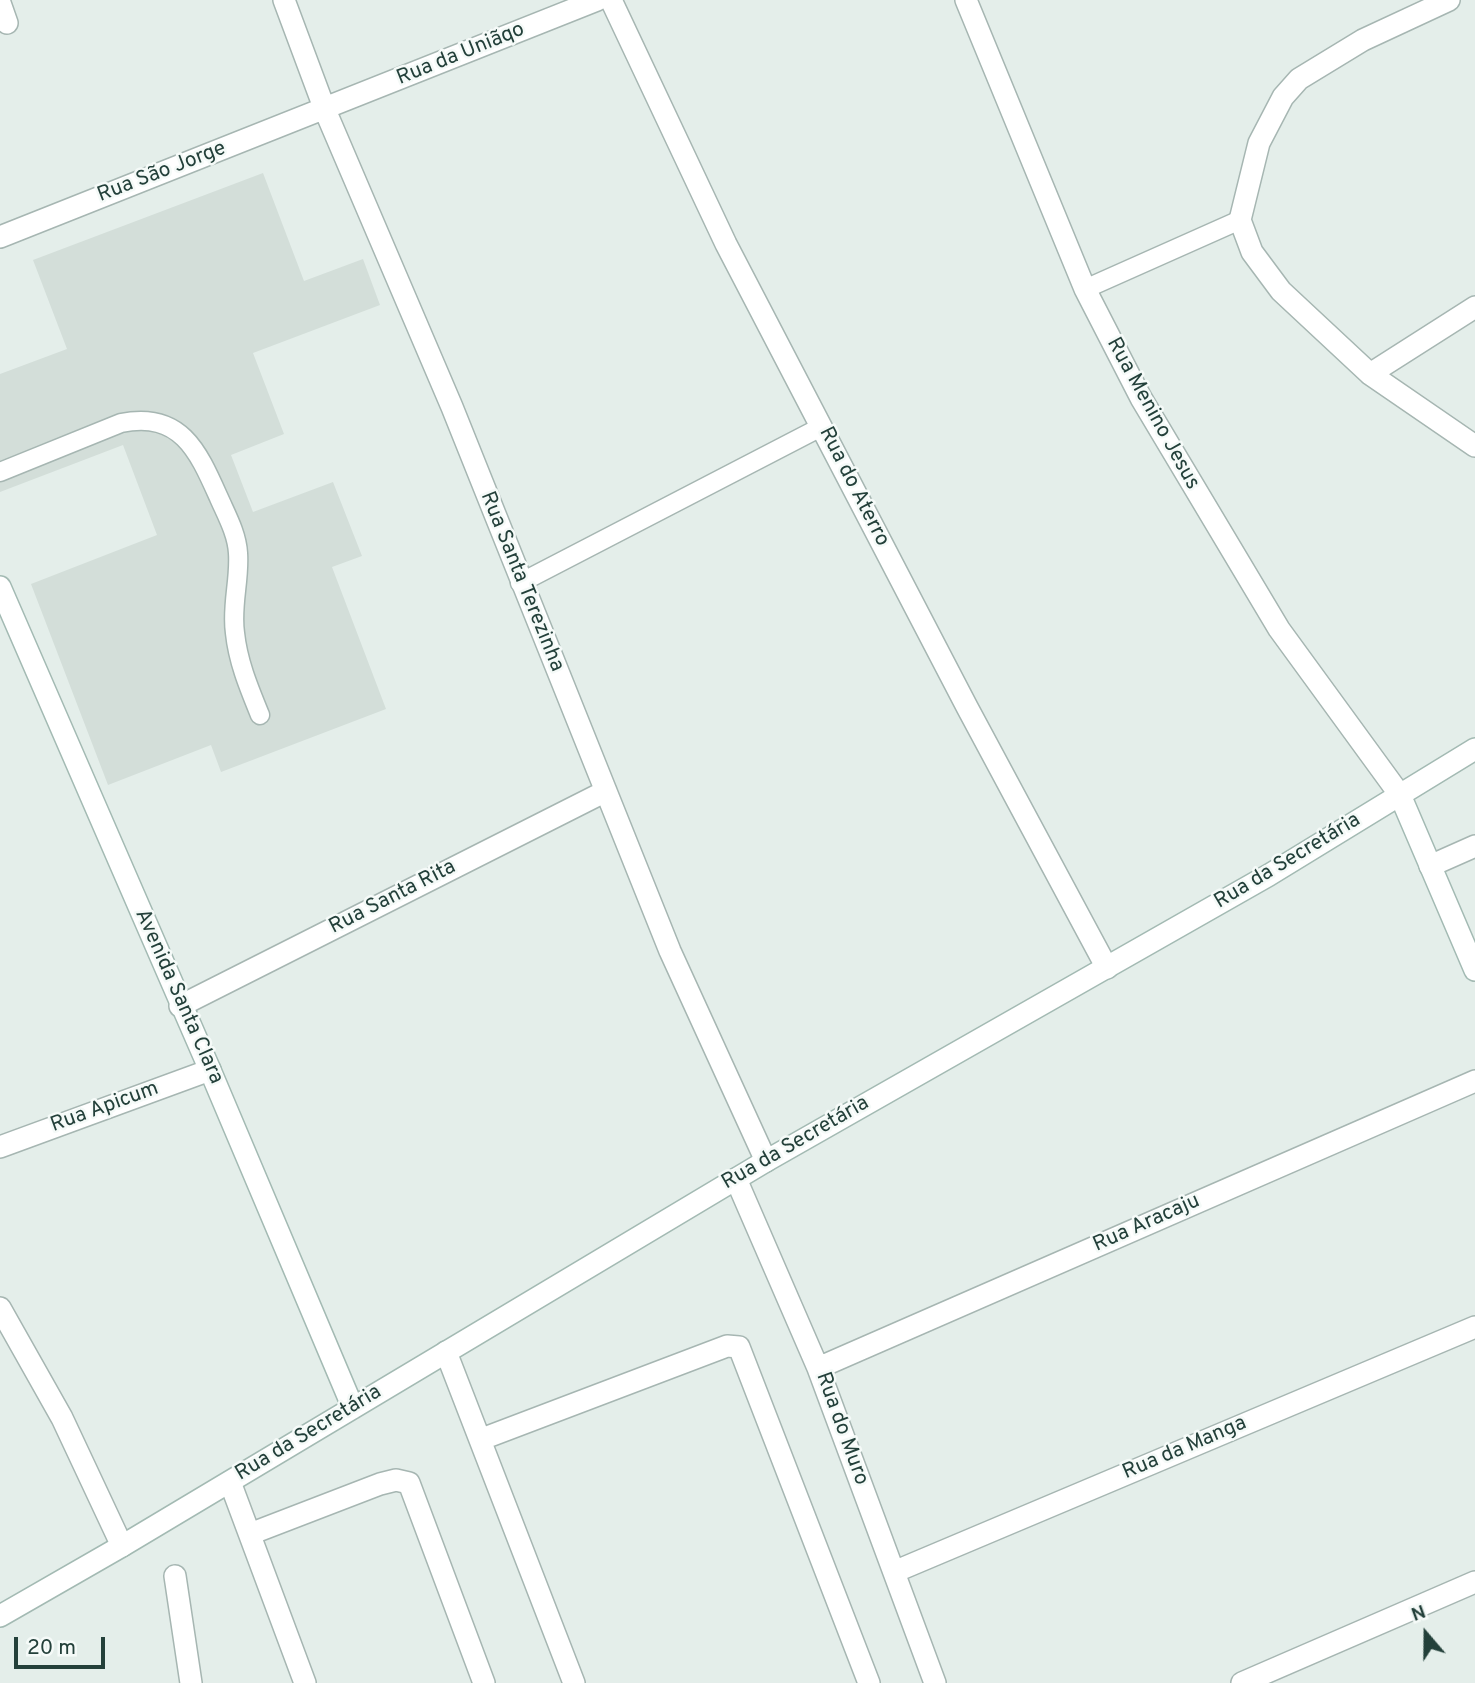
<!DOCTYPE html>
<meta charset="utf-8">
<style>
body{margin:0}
#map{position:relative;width:1475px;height:1683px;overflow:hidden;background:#e4eeea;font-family:Overpass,sans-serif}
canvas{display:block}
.north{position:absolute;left:1391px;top:1599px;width:70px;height:70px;-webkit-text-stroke:5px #f5faf8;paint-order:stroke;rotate:340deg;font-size:19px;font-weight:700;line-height:28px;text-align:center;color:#23403a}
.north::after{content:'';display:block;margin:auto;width:24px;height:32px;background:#23403a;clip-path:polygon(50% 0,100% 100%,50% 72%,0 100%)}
.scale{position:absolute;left:14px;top:1637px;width:91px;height:32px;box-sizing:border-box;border:4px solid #23403a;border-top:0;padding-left:9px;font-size:21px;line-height:24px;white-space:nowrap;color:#23403a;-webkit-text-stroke:5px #f5faf8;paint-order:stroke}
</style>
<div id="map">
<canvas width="1475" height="1683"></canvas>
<div class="north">N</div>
<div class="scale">20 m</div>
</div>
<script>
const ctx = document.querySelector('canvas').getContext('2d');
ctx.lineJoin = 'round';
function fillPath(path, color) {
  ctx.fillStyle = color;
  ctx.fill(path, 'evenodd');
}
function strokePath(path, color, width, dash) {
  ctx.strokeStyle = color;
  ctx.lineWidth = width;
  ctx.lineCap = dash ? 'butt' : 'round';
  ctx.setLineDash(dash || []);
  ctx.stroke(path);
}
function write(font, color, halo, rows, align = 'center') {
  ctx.font = font + ' Overpass,sans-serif';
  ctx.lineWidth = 5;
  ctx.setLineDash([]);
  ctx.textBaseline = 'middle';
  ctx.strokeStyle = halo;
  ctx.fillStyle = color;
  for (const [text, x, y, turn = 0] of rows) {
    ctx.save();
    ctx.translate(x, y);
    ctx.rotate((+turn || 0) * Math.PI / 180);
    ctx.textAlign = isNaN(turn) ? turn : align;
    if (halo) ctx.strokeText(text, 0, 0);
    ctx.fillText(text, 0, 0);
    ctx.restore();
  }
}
const built = new Path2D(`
 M263,173l41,108 59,-22 17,46 -127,48 31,81 -53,21 22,57 80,-30 29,74 -30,11 54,142 -165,63 -10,-27 -103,40 -77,-201 126,-49 -34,-90 -123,47v-118l67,-25 -34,-89z`);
const lane = new Path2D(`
 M1085,289l155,-69
 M0,472l121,-49c60,-12 77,28 98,75 8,18 18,36 19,55 2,27 -7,53 -3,80 3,29 14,55 25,82
 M520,583l301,-156`);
const street = new Path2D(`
 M284,0l41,110 127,297 218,544 96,210
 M611,0l115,244 241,463 140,261
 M966,0l119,289 56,109 138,231 121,166
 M1449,0l-86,40 -64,39 -16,18 -24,46 -19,77 12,32 29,39 89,83 105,72
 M0,3l7,20
 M0,237l597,-237
 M1370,374l105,-67
 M1430,866l45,-20
 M180,1006l426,-215
 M0,1147l210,-77
 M736,1179l82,189 117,315
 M0,1308l62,110 60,128
 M446,1352l128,331
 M818,1368l657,-287
 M482,1439l245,-93 12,1 130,336
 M230,1482l75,201
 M250,1534l130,-50 16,-4 13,3 75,200
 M894,1572l581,-245
 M175,1576l16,107
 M1242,1683l233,-101`);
const secondary = new Path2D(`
 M0,587l210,483 143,338
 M1400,795l75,175
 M0,1616l122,-70 644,-385 503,-286 206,-126`);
const streetNames = [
 ["Rua da Uniãqo",461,55,-22],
 ["Rua São Jorge",162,173,-21],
 ["Rua Menino Jesus",1152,414,61],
 ["Rua do Aterro",853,487,63],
 ["Rua Santa Terezinha",521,582,68],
 ["Rua da Secretária",1288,862,-31],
 ["Rua Santa Rita",393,898,-27],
 ["Avenida Santa Clara",178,997,66],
 ["Rua Apicum",105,1108,-20],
 ["Rua da Secretária",796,1144,-30],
 ["Rua Aracaju",1147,1224,-24],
 ["Rua do Muro",841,1429,70],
 ["Rua da Secretária",309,1434,-31],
 ["Rua da Manga",1185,1449,-23]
];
fillPath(built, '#d3ded9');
strokePath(lane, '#a6b6b2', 21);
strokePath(street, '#a6b6b2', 24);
strokePath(secondary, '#a3bab3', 24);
strokePath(lane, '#fff', 18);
strokePath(street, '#fff', 21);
strokePath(secondary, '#fff', 21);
write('21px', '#23403a', '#f5faf8', streetNames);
</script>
